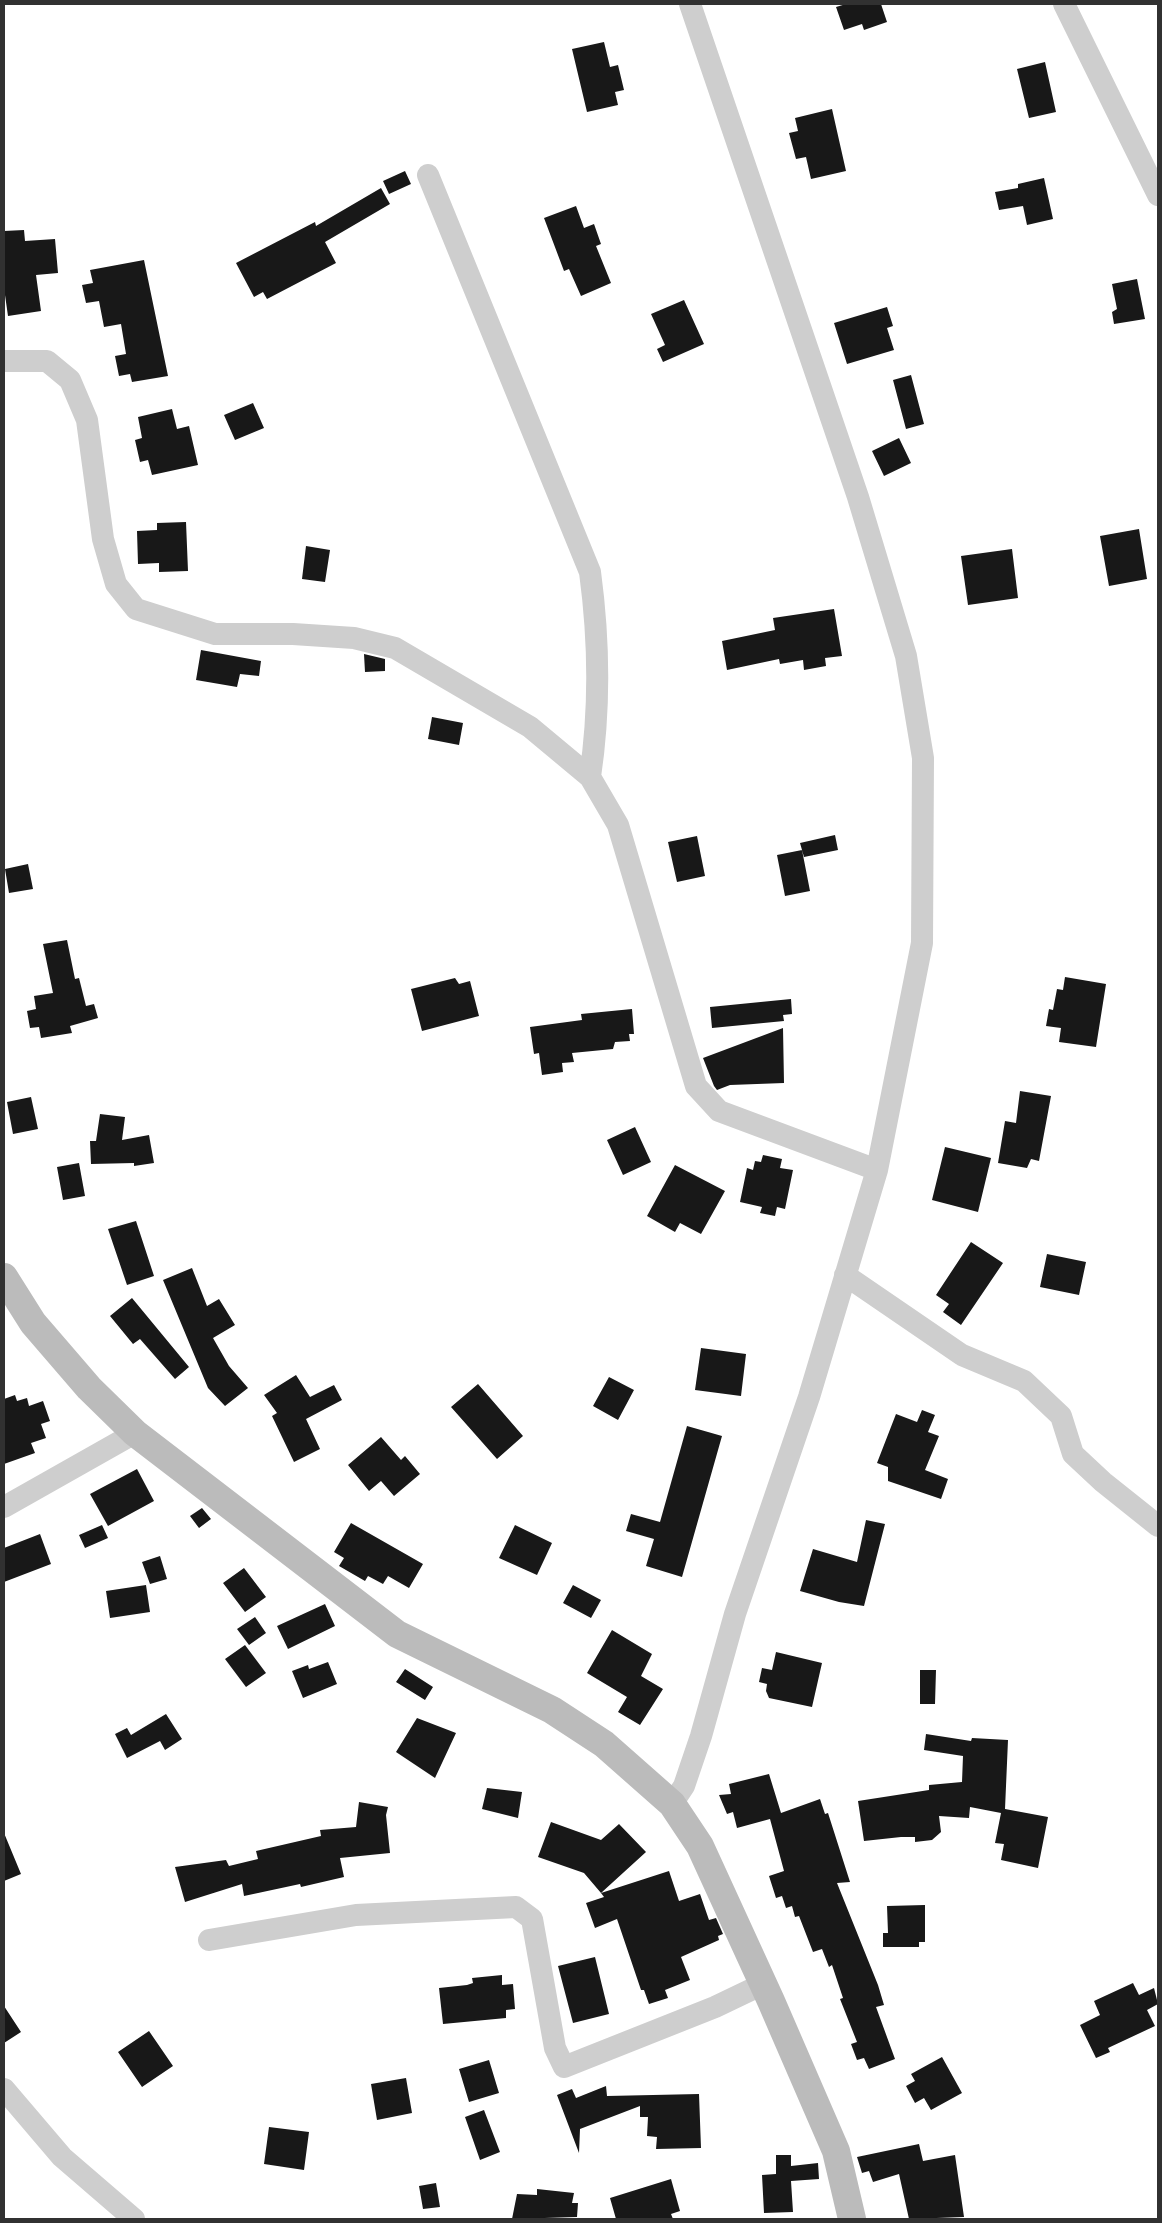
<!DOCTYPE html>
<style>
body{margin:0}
#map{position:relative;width:1162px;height:2223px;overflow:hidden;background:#fff;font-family:Raleway,sans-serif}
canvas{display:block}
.frame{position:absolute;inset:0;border:5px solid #313131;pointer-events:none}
</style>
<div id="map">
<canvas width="1162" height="2223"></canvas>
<div class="frame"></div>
</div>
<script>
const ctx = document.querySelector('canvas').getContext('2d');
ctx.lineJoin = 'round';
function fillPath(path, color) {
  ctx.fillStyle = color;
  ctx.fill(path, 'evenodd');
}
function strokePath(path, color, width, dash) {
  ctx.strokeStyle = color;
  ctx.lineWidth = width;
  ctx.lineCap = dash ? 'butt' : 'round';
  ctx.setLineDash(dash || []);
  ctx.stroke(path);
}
const building = new Path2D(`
 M846,4h35l6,18 -23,8 -2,-6 -18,6 -8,-23z
 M604,42l6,25 8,-2 6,25 -9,2 3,13 -31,7 -15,-63z
 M1045,62l11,50 -27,6 -12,-49z
 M832,109l14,62 -35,8 -5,-22 -10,2 -7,-26 9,-2 -3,-13z
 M405,171l6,13 -22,10 -6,-13z
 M1044,178l9,41 -26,6 -4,-19 -24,4 -4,-18 23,-4v-4z
 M381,188l9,16 -65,38 11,21 -69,36 -4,-7 -9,5 -18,-34 79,-41 1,4z
 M576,206l8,22 10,-4 7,20 -5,2 15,37 -30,13 -12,-27 -5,2 -20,-53z
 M24,230l1,11 30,-2 3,34 -22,2 5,36 -33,5 -4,-28v-57z
 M144,260l24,116 -36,6 -2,-8 -11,2 -4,-20 11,-2 -5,-30 -17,3 -5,-26 -13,2 -4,-18 11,-2 -3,-13z
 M1137,279l8,40 -31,5 -2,-12 5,-3 -5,-25z
 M684,300l20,44 -41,18 -6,-13 8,-4 -14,-31z
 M887,307l6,19 -6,2 7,22 -47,14 -13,-41z
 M911,375l13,49 -18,5 -13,-49z
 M253,403l11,25 -29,12 -11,-25z
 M172,409l5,20 12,-3 9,39 -46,10 -4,-15 -8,2 -5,-22 7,-2 -4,-21z
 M899,438l12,25 -27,13 -12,-25z
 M186,522l2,49 -29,1v-9l-21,1 -1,-33 20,-1v-7z
 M1139,529l8,50 -38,7 -9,-50z
 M306,546l24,4 -5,32 -23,-3z
 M1012,549l6,49 -50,7 -7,-49z
 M834,609l8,47 -17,2 1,8 -22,4 -1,-10 -23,4 -1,-5 -52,11 -5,-29 53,-11 -2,-12z
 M201,650l60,11 -2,15 -19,-2 -3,13 -41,-7z
 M364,654l21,5v12l-20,1z
 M432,717l31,6 -4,22 -31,-6z
 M835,835l3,15 -34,7 -4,-14z
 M697,836l8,40 -28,6 -9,-40z
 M802,850l8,41 -25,5 -8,-41z
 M28,864l5,25 -24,4 -4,-24z
 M67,940l8,39 4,-1 7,28 8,-2 4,14 -28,8 2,7 -31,5 -2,-11 -9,1 -3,-17 9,-2 -2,-13 19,-3 -10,-49z
 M1065,977l41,7 -10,63 -37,-5 2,-14 -15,-2 3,-17 4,1 4,-21 6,1z
 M455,978l4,6 11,-3 9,35 -57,15 -11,-42z
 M791,999l1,15 -9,1 1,6 -72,7 -2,-21z
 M632,1009l2,25h-5l1,7 -15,1 -2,7 -41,4 2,9 -12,1 1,9 -21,3 -3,-22 -5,1 -4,-27 52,-7 -1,-6z
 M783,1028l1,55 -54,2 -13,5 -3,-4 -11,-28z
 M1020,1091l31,5 -12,65 -8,-2 -4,9 -29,-5 7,-42 11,2z
 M31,1097l7,32 -25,5 -6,-32z
 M100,1114l25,3 -3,23 27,-5 5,28 -20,3v-3l-43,1 -1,-23h6z
 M635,1127l16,35 -28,13 -16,-35z
 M945,1147l46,11 -13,54 -46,-12z
 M763,1155l19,4 -2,9 13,2 -8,39 -8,-2 -2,9 -15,-3 2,-6 -22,-5 7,-34 6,2 2,-9 6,1z
 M79,1163l6,33 -22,4 -6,-33z
 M675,1165l50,26 -24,43 -21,-11 -5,9 -28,-16z
 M136,1221l18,55 -27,9 -19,-56z
 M971,1242l32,21 -42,62 -18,-13 6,-8 -13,-9z
 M1047,1254l39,8 -7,33 -39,-8z
 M192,1268l15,38 12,-7 16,26 -22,13 16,28 19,22 -23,18 -17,-18 -45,-108z
 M132,1298l57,69 -14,12 -35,-40 -7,5 -23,-28z
 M701,1348l45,6 -5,42 -46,-6z
 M296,1375l14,22 24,-12 8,15 -36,19 14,30 -26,13 -22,-46 5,-3 -13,-18z
 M609,1377l25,13 -16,30 -25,-14z
 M478,1384l45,52 -26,23 -46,-52z
 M15,1395l2,6 10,-3 2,8 14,-5 7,20 -9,3 5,14 -15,5 4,10 -31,11v-65z
 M922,1410l13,5 -7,17 11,4 -14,34 23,9 -7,20 -53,-18v-14l-11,-4 19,-49 21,8z
 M687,1426l35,10 -40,141 -36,-11 8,-27 -28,-8 5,-17 29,8z
 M381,1437l20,23 4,-4 15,18 -26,22 -13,-15 -12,10 -21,-26z
 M137,1469l17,32 -46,25 -18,-32z
 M202,1508l9,11 -12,9 -9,-12z
 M866,1520l19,4 -21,82 -25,-4 -39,-11 13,-42 44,13z
 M351,1523l72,41 -14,24 -21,-12 -5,8 -15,-8 -3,5 -26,-15 5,-8 -10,-6z
 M102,1525l6,13 -23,10 -6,-13z
 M515,1525l37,18 -15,32 -38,-17z
 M40,1534l11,30 -47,18v-34z
 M160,1556l7,23 -17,5 -8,-22z
 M244,1568l22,29 -21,15 -22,-29z
 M146,1585l4,27 -40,6 -4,-27z
 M573,1585l28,15 -10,18 -28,-15z
 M325,1604l10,22 -47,23 -11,-23z
 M255,1617l11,16 -17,12 -12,-16z
 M612,1630l40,24 -11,22 22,13 -23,36 -22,-13 9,-15 -40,-24z
 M245,1645l21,28 -20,14 -21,-28z
 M776,1652l46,11 -10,44 -43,-9 -3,-7 1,-7 -8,-2 3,-14 10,2z
 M328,1662l9,22 -34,14 -11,-27 16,-6 1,4z
 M405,1669l28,18 -8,13 -29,-18z
 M920,1670h16l-1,34h-15z
 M166,1714l16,25 -17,11 -5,-9 -33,17 -12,-24 12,-6 4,7z
 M417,1718l39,15 -21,45 -39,-26z
 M926,1734l45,7 1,-3 36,2 -3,69 43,8 -10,51 -37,-8 3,-16 -9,-1 6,-30 -31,-6 -1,11 -30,-2 2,16 -9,8 -17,2v-5h-14l-37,4 -6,-40 71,-11v-5l33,-3 1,-26 -39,-6z
 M769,1774l12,39 39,-14 5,15 3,-1 22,69 -13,1 41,102 6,20 -8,2 19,52 -26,10 -5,-11 -7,2 -6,-16 6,-2 -17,-43 3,-1 -11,-33 -3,2 -7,-18 -9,3 -14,-36 -4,1 -3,-11 -6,2 -4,-12 -6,2 -7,-22 15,-5 -14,-52 -33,9 -4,-16 -6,2 -8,-19 12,-1 -2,-10z
 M487,1788l35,4 -4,26 -36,-9z
 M359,1802l29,5 -2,8 4,38 -50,5 4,19 -43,10 -1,-3 -56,12 -2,-12 -57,18 -10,-35 51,-7 3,6 29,-7 -2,-8 65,-15 -1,-6 36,-3z
 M551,1822l50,18 18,-16 27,28 -45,41 -17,-20 -46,-16z
 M4,1833l17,41 -17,7z
 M669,1871l10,30 21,-7 9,26 7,-2 7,16 -5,2 1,4 -38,17 9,23 -25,10 3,8 -19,6 -5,-14h-3l-24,-71 -22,9 -9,-25 18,-6 -3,-4z
 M925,1905v37h-6v5h-36v-14h5l-1,-27z
 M595,1957l14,57 -36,9 -15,-57z
 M502,1975v10l11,-1 2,25 -9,1v8l-63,6 -4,-36 28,-3 6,-2 -1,-5z
 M1133,1983l6,12 15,-7 4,16 -11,6 8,16 -47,22 2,4 -14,6 -16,-33 20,-10 -6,-14z
 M4,2006l17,26 -17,11z
 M149,2031l24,35 -31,21 -24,-35z
 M942,2057l20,36 -31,17 -7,-12 -9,5 -9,-17 9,-5 -4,-7z
 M489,2060l10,33 -30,9 -10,-33z
 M406,2078l6,35 -35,7 -6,-36z
 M606,2086l1,10 92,-2 2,54 -45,1 1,-12 -10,-1 1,-19h-8v-11l-60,23 -1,24 -22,-58 15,-6 4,9z
 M484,2110l16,42 -20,8 -15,-43z
 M269,2127l40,5 -5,38 -40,-6z
 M919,2144l4,17 32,-6 9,62 -55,2 -10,-45 -26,8 -4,-11 -7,2 -5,-16z
 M776,2155h15v11l27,-3 1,16 -28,2 2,31 -29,1 -2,-38 14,-1z
 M671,2179l9,32 -9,3 2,5h-57l-6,-21z
 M436,2183l4,24 -17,2 -4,-23z
 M537,2189l37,4 -2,10h6l-1,14 -65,2 5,-25 20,1z`);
const street = new Path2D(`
 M1064,4l94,191
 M428,175l162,397c9,67 10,138 0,205
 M4,361h43l23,19 17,40 16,119 13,45 20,25 79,25h78l61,4 41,10 135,79 60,50 28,48 78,261 23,25 158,59
 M845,1275l117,80 62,26 37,35 12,38 30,28 55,44
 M4,1507l131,-74
 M672,1804l12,-18 17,-50 34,-122 74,-217 68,-227 45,-227 1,-185 -17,-102 -48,-159 -168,-493
 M209,1940l147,-25 160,-8 16,12 23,129 9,19 151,-60 48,-23
 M4,2089l58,68 72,62`);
const secondary = new Path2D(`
 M4,1277l29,46 56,65 46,45 262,201 155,76 52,34 68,60 28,42 71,155 65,150 16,68`);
fillPath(building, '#181818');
strokePath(street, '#cecece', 22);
strokePath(secondary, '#bbb', 28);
</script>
